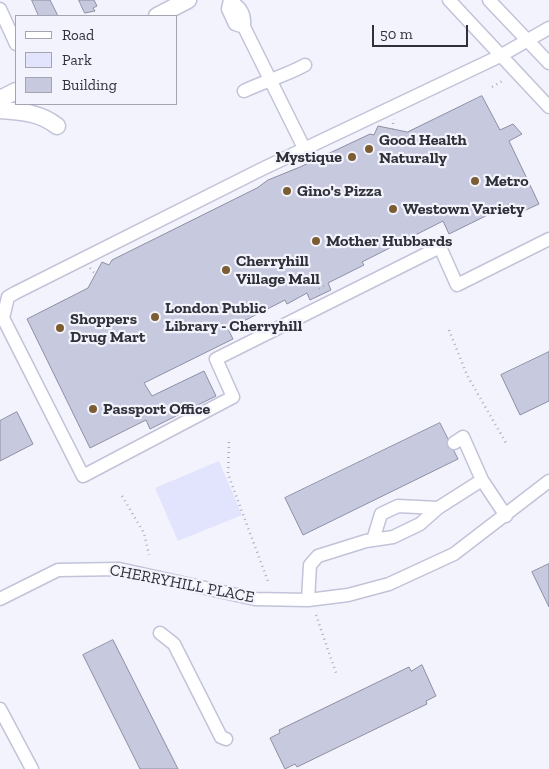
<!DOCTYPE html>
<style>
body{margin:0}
#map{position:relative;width:549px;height:769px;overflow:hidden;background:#f2f3fc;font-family:"Zilla Slab",serif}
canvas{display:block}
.legend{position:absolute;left:15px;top:15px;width:162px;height:90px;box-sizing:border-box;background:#f2f3fc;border:1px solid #a4a5ae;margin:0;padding:6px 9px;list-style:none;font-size:15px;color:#2f3038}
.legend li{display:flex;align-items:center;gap:10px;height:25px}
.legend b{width:25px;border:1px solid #a4a5ae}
.scale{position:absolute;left:372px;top:25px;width:96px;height:22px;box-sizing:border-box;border:2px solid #2f3038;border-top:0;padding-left:6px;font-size:15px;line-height:18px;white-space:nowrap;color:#2f3038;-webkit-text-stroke:4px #f2f3fc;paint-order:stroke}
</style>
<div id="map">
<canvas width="549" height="769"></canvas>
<ul class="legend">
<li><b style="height:6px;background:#fff"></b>Road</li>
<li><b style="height:14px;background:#e2e4fe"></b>Park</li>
<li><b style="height:14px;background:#c7c9df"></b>Building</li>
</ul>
<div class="scale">50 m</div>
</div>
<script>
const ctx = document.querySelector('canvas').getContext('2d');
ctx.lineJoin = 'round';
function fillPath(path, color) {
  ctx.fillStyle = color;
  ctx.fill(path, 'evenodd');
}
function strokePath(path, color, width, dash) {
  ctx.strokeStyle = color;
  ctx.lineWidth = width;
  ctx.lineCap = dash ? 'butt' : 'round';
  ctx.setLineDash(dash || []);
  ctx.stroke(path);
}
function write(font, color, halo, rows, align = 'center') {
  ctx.font = font + ' "Zilla Slab",serif';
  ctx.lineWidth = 4.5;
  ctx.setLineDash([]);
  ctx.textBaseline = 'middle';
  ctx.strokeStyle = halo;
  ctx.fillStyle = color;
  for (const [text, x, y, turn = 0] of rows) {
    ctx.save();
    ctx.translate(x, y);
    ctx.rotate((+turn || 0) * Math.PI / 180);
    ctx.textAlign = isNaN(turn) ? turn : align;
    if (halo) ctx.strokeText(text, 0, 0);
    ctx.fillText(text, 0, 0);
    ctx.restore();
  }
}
const green = new Path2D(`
 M219,461l23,54 -64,26 -23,-53z`);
const building = new Path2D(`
 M32,0h18l8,16h-19z
 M79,0h15l3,6 -4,2 2,3 -10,2z
 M482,96l18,34 13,-6 9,10 -13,7 30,63 -22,10 -5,-11 -63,31 -6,-13 -81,41 2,3 -36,18 3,7 -21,10 -3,-7 -20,11 -2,-4 -57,29 5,10 -89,44 8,13 52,-25 12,25 -66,33 -4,-9 -56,28 -63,-129 61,-31 14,-26 7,3 3,-5 145,-72 11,-8 32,-13 70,-33 4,1 4,-9 29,6z
 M549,352v49l-29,14 -19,-40z
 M17,412l16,32 -33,17v-40z
 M440,423l18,36 -155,76 -18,-37z
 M549,564v43l-17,-35z
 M113,640l65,129h-38l-57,-114z
 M422,665l14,31 -10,5 1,3 -130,63 -2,-3 -10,5 -15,-31 10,-5 -1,-3 130,-63 2,4z`);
const path = new Path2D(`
 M492,87l12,-7
 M392,129l2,-10
 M90,268l5,6
 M319,289l7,-4
 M449,330l18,45 39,68
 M229,442l-1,32 41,110
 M122,496l22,37 5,22
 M316,615l20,58`);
const minor = new Path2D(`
 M230,0l-2,9 7,15 9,3c1,-13 -3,-20 -14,-26
 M449,0l100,107
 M489,0l60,63
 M0,9l16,35
 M244,27l60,121
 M549,28l-49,28 -238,113 -247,124 -7,4 -5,21 80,158 150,-79 -17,-38 224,-112 17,38 92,-46
 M244,91c21,-10 41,-15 61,-26
 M454,443l9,-6 19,43
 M373,540l8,-26 17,-8 40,2
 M0,599l58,-29 61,-1 136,30 53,1 40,-5 41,-11 65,-30 95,-73
 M308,600l2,-35 8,-9 48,-15 27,-4 27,-13 18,-16 44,-28 24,36
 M160,633l14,11 47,93 5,2
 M0,709l32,60`);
const major = new Path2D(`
 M157,16l31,-16
 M0,99l16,-8
 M0,110c22,2 39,2 57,16`);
const markers = [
 [369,149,5,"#7c5c32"],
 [352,157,5,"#7c5c32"],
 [475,181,5,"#7c5c32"],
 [287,191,5,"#7c5c32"],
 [393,209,5,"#7c5c32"],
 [316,241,5,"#7c5c32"],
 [226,270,5,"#7c5c32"],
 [155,317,5,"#7c5c32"],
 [60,328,5,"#7c5c32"],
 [93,409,5,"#7c5c32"]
];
const poiNames = [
 ["Good Health",379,140],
 ["Naturally",379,158],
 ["Mystique",342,157,"right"],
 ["Metro",485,181],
 ["Gino's Pizza",297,191],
 ["Westown Variety",403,209],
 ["Mother Hubbards",326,241],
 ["Cherryhill",236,261],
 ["Village Mall",236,279],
 ["London Public",165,308],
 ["Library - Cherryhill",165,326],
 ["Shoppers",70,319],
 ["Drug Mart",70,337],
 ["Passport Office",103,409]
];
const streetNames = [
 ["CHERRYHILL PLACE",182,584,11]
];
fillPath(green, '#e2e4fe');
fillPath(building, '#c7c9df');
strokePath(building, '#8d8ea3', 1);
strokePath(minor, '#c2c3d9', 15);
strokePath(major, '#c2c3d9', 19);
strokePath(path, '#acadb6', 2.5, [1, 4]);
strokePath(minor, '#fff', 12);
strokePath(major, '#fff', 16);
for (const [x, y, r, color] of markers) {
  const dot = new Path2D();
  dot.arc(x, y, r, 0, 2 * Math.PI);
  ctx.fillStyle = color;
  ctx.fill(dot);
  strokePath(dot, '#f2f3fc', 2);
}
write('bold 16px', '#2f3038', '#f2f3fc', poiNames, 'left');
write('16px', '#2f3038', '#f2f3fc', streetNames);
</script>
